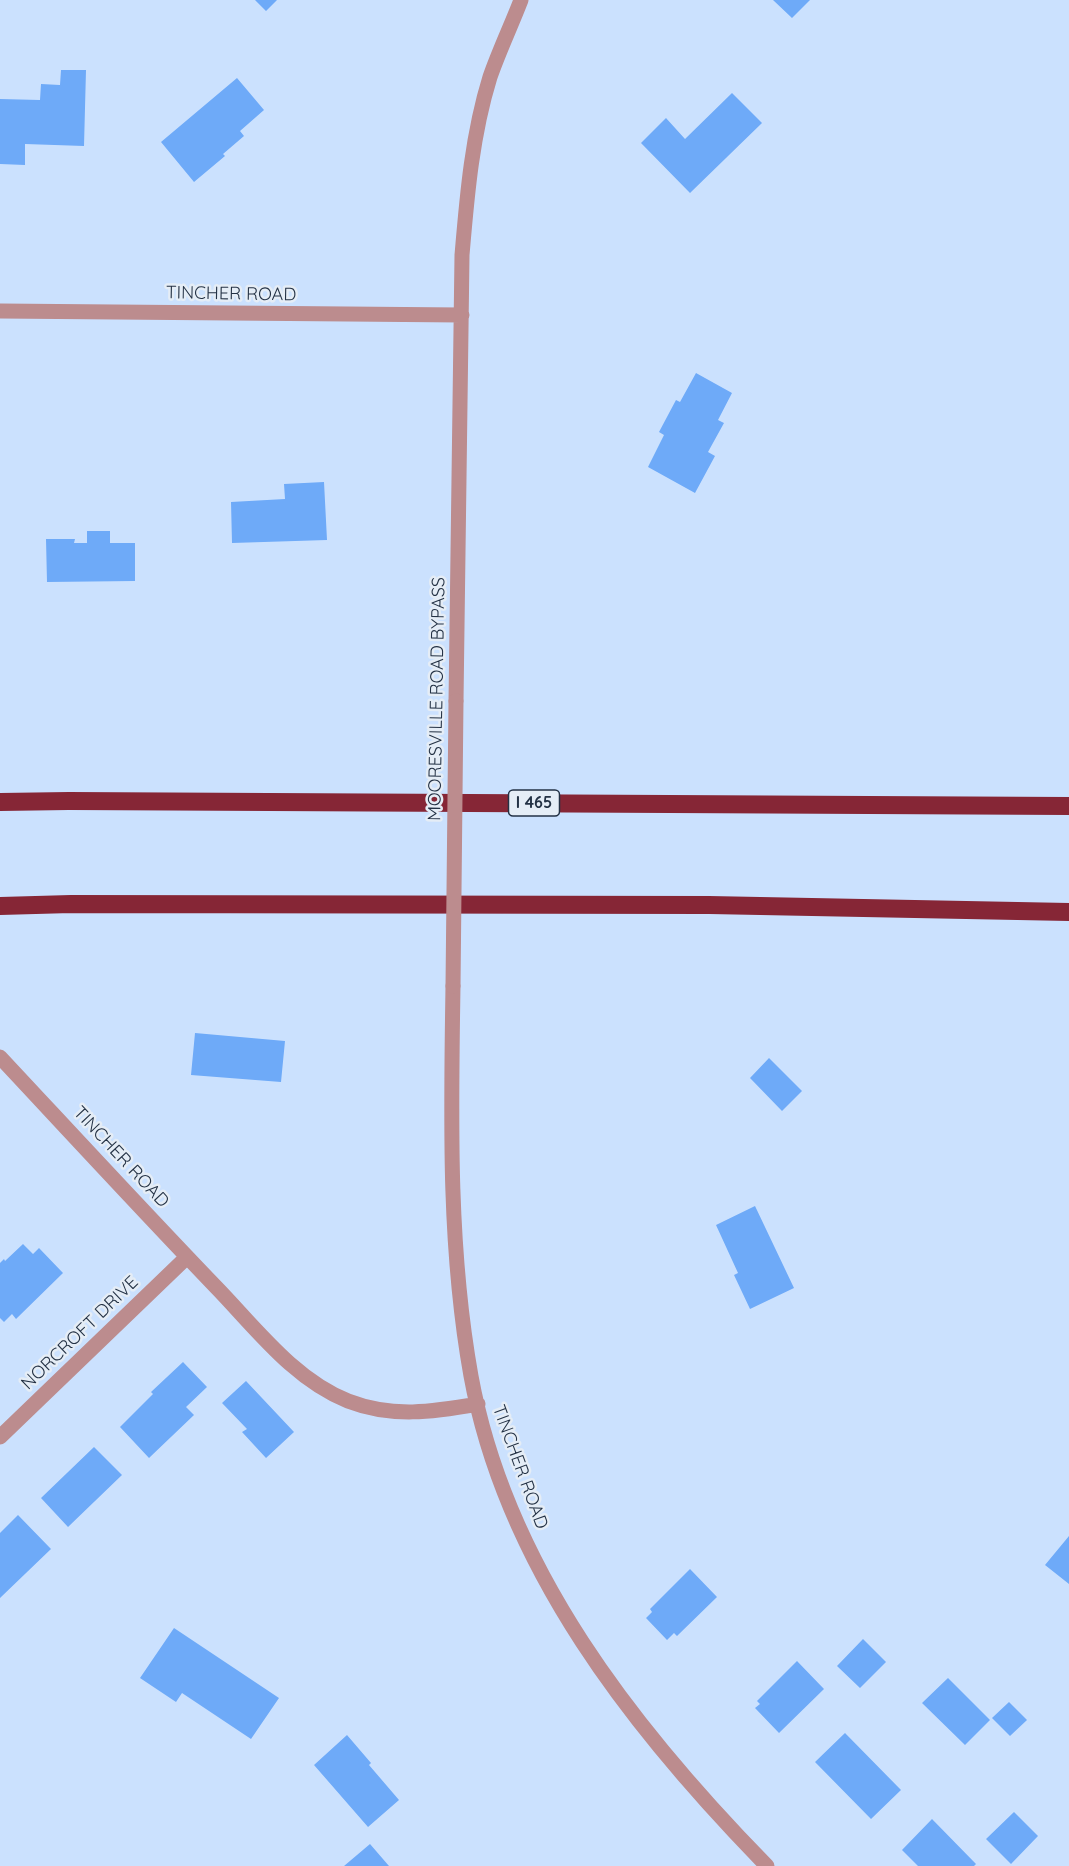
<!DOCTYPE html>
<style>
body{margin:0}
canvas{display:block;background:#cbe1fe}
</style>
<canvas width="1069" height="1866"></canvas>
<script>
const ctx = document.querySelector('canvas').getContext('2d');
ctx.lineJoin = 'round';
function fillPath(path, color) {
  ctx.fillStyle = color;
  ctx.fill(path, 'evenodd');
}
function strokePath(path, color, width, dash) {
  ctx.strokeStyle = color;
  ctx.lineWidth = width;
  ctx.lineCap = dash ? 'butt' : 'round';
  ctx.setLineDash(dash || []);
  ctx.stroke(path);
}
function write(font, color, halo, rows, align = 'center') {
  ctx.font = font + ' Quicksand,sans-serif';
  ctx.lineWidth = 5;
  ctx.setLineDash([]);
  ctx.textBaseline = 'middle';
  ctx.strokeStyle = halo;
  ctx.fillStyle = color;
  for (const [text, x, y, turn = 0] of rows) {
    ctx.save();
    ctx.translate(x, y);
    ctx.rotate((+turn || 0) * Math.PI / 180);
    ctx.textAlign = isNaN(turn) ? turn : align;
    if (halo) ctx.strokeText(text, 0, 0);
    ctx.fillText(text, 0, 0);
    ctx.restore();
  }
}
const building = new Path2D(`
 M255,0h22l-11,11z
 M773,0h37l-18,18z
 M61,70h25l-2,76 -59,-2v21l-25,-1v-65l40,1 1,-16 19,1z
 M237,78l27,32 -24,21 4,5 -21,18 2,2 -31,26 -33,-40z
 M732,93l30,30 -72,70 -49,-50 25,-25 19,21z
 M696,373l36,20 -14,27 6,3 -16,29 7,4 -20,37 -47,-26 16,-32 -5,-3 17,-32 4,2z
 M324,482l3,58 -95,3 -1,-41 54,-3 -1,-15z
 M87,531h23v12h25v38l-88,1 -1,-43h29l-1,4h13z
 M195,1033l90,8 -4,41 -90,-7z
 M769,1058l33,33 -20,20 -32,-33z
 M755,1206l39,82 -44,21 -16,-34 4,-2 -22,-48z
 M23,1244l10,10 6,-6 24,25 -47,46 -4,-5 -8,8 -4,-4v-55l4,-4 1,2z
 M183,1362l24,25 -21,20 8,8 -45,43 -29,-31 33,-33 -2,-2z
 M246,1381l48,51 -28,26 -24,-26 5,-3 -25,-26z
 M94,1447l28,28 -54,52 -27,-29z
 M18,1515l33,34 -51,49v-65z
 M1069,1536v48l-24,-19z
 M690,1569l27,28 -40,39 -3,-3 -7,7 -21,-22 6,-6 -2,-3z
 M174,1628l105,70 -28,41 -69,-46 -6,9 -36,-24z
 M863,1639l23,23 -26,26 -23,-22z
 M797,1661l27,28 -45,44 -24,-25 5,-4 -3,-3z
 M948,1678l42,42 -25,25 -43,-42z
 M1009,1702l18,18 -17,16 -18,-18z
 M845,1733l56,57 -30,29 -56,-57z
 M347,1735l24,28 -2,2 30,35 -31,27 -54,-62z
 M1014,1812l24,24 -27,28 -25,-25z
 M932,1819l44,45 -2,2h-56l-16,-16z
 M370,1844l19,22h-45z`);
const minor = new Path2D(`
 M0,311l462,4
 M456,701l6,-446c5,-59 10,-120 28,-178 9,-26 21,-51 31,-77
 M453,986c-2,130 -5,262 18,390 35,192 163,354 296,490
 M0,1057c71,76 142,153 215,229 40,41 78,93 133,115 44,17 85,11 130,3
 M0,1437l187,-180`);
const highway = new Path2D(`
 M0,802l69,-1 1000,5
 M0,906l71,-2 638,1 360,7`);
const minorBridge = new Path2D(`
 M453,986l3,-285`);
const shields = [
 [534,803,51]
];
const shieldNames = [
 ["I 465",534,803]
];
const streetNames = [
 ["TINCHER ROAD",231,294,1],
 ["MOORESVILLE ROAD BYPASS",437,699,-89],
 ["TINCHER ROAD",121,1157,47],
 ["NORCROFT DRIVE",80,1333,-44],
 ["TINCHER ROAD",520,1467,70]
];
fillPath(building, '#6eaaf8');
strokePath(minor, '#bc8c8e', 15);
strokePath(highway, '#862636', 18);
strokePath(minorBridge, '#bc8c8e', 15);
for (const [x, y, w] of shields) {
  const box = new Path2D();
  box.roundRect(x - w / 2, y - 13, w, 26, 4.5);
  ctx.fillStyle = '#e5edf6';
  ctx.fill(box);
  strokePath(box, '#243245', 1.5);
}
write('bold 16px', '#243245', null, shieldNames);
write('18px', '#243245', '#e5edf6', streetNames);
</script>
